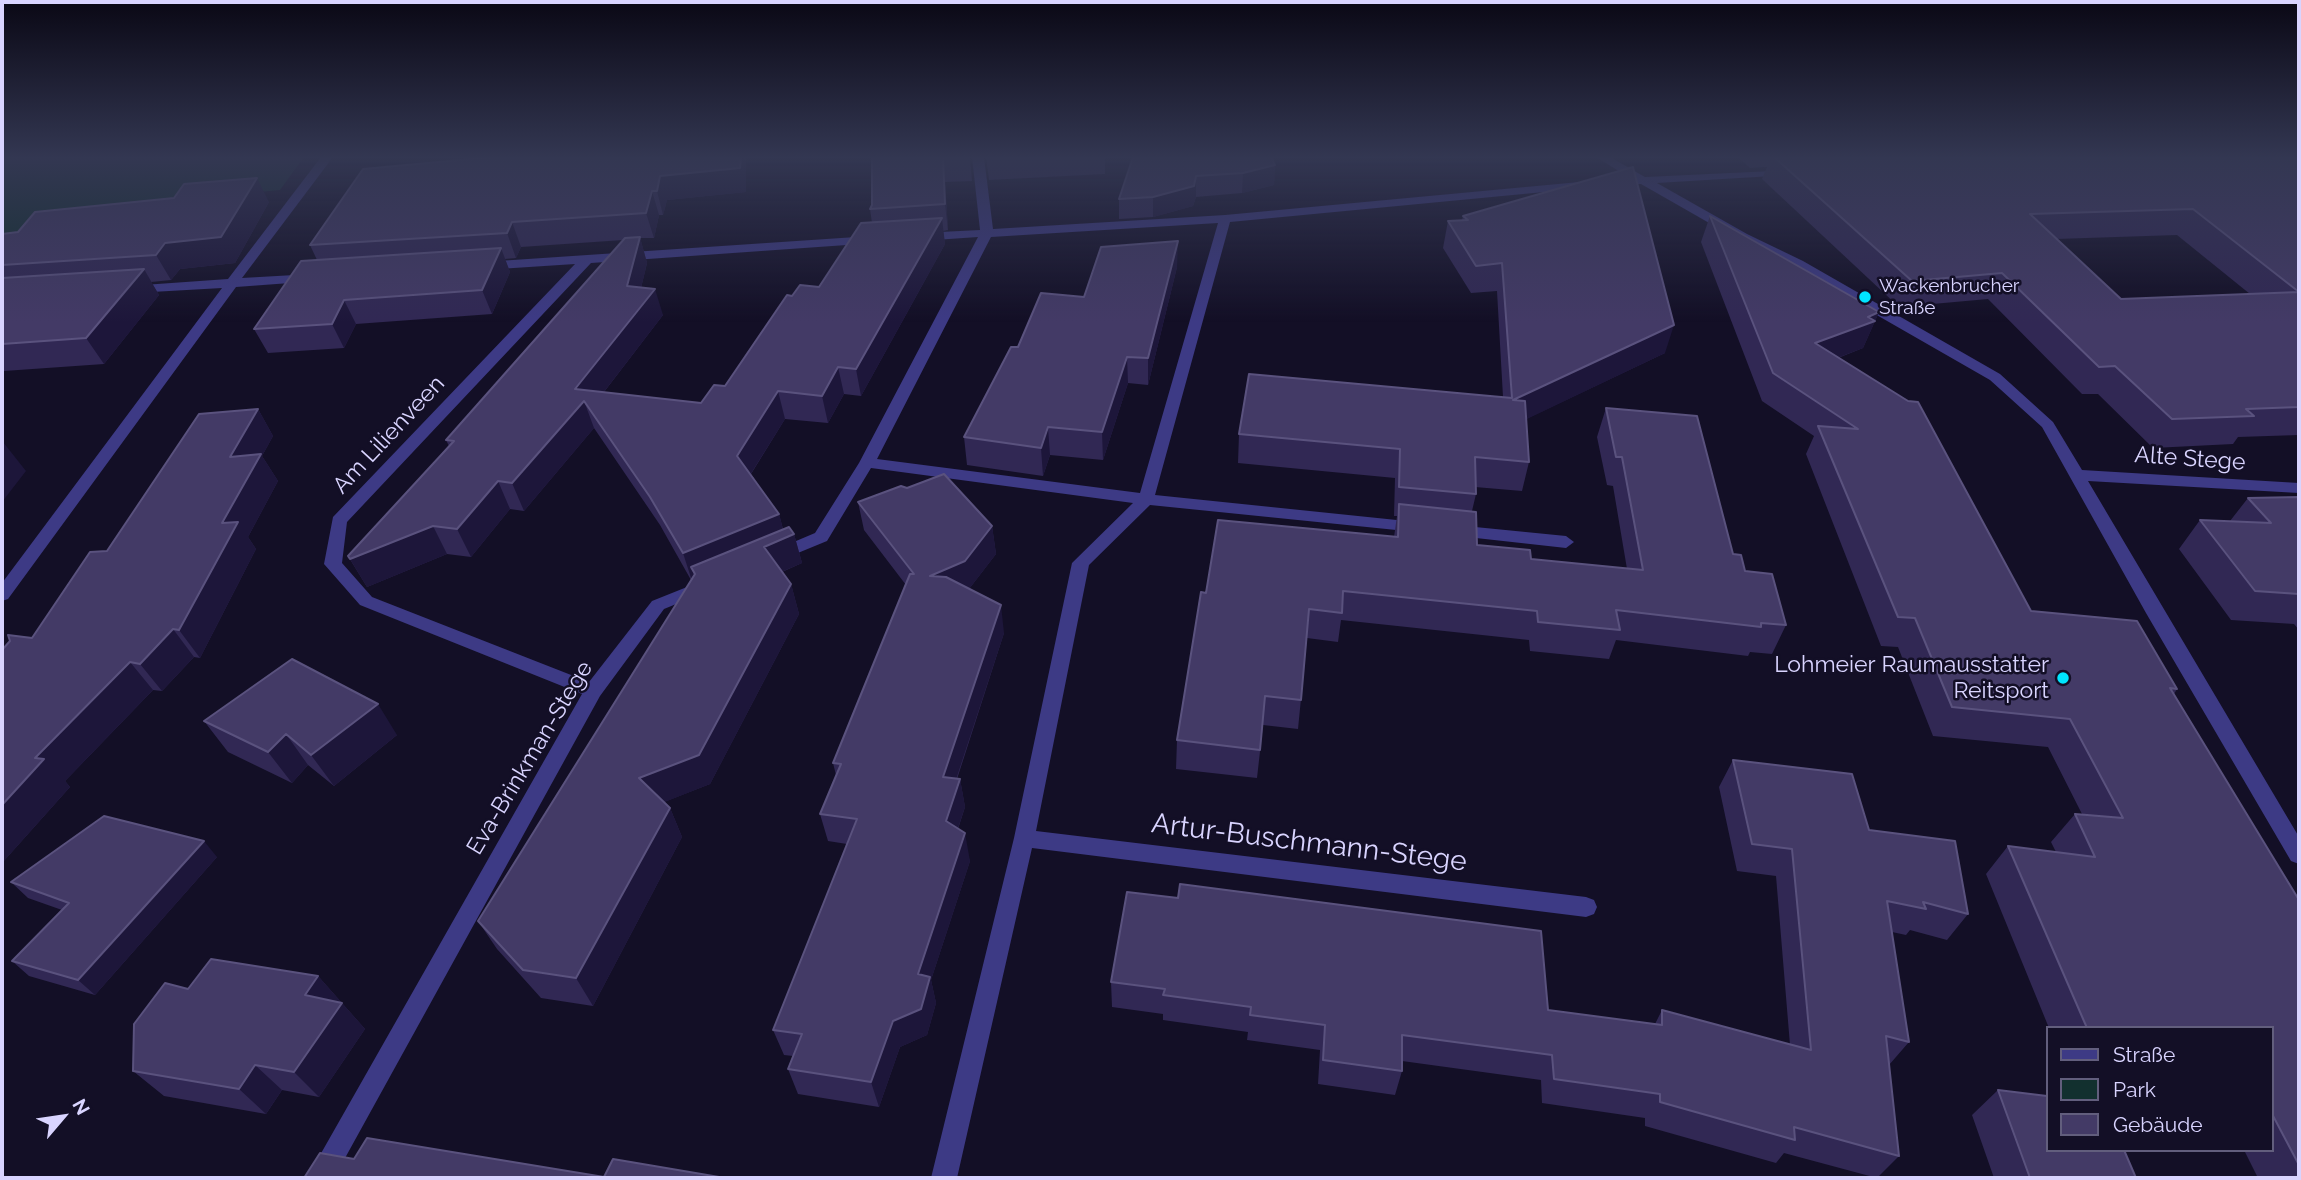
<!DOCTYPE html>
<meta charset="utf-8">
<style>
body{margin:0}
#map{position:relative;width:2301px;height:1180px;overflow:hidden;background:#130f26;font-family:Raleway,sans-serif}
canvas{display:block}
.frame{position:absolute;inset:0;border:4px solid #d9d4ff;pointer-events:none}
.legend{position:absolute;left:2046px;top:1026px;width:228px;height:126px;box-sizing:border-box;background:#130f26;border:2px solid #625e7d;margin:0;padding:9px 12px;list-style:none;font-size:21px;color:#d9d4ff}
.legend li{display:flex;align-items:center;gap:14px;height:35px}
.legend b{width:35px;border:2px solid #625e7d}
.north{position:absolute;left:28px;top:1082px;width:70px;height:70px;-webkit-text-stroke:5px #130f26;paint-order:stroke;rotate:61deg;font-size:19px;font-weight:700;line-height:28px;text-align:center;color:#d9d4ff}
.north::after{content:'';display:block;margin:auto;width:24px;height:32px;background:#d9d4ff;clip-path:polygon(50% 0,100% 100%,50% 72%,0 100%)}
</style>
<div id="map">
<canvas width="2301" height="1180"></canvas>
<div class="frame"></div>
<ul class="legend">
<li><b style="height:9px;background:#3d3a85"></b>Straße</li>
<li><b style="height:19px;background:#12302f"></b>Park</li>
<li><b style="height:19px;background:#433a66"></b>Gebäude</li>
</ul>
<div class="north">N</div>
</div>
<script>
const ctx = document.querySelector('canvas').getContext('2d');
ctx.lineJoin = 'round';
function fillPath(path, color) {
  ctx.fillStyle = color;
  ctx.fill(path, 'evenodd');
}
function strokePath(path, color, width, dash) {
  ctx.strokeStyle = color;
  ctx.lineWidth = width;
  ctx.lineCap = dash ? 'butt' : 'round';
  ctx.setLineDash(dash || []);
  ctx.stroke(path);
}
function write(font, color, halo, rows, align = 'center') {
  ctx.font = font + ' Raleway,sans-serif';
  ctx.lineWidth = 5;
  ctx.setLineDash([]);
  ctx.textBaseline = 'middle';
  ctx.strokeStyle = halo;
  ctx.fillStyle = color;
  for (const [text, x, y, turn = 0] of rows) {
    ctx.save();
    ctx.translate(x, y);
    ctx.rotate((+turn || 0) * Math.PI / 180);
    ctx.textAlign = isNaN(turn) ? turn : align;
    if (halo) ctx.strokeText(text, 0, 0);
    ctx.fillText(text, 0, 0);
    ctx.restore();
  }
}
const green = new Path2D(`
 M2,157h302l-24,33 -227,23 -51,51z`);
const street = new Path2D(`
 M321,157h12l-91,121 70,-4 7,4 -2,3 -81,6 -228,312 -6,2v-18l220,-295 -88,5 -5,-1v-6l99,-7z
 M972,157h12l9,72 232,-14 365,-34v6l-4,1 -356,34 -75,273 261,27 8,5 -8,5 -266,-27 -61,60 -53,266 550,66 8,3 3,7 -3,7 -8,3 -554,-69 -75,330h-26l83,-340 58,-275 61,-60 -262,-35 -44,73 -51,21 -9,-6 3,-4 45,-19 44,-70 119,-226 -58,4 -6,-4 6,-4 60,-3zM1218,223l-78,270 -263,-34 114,-222z
 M1596,157h14l35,20 148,-7v4l-4,1 -132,8 90,51 56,27 197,113 53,48 29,48 217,13v10l-211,-12 211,356v27l-8,-3 -145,-248 -104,-186 -52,-47 -197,-113 -54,-27 -98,-56h-31v-4l20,-2z
 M871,236l4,1v6l-284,20 -244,259 -5,41 30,34 217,85 63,-81 50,-20 9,6 -3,4 -44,18 -64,87 -266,482h-27l275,-484 -222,-89 -36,-41 9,-47 242,-253 -92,6 -6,-4 6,-4z
 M1455,525l111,11 8,6 -8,6 -117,-13 -2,-4 2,-4z`);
const wall = new Path2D(`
 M492,157h254v35l-79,8 -4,15h-4l-5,23h-14l7,25 -6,25 22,27 -59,77 97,11 24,-17 67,-90 27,-9 53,-64 -2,-14 2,-4v-48h98l2,24 -27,1 3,48 -5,1 2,13 -84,152 -17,-2 -16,29 -43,-4 -34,55 28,40 4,15 11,5 8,29 -20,9 9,12 8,30 -89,170 -46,18 6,6 12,29 -89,169 -52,-8 -44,-49 -19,-28 213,-341 -31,-55 -66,-97 -70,83 -14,-2 -39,48 -24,-3 -80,33 -19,-31 101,-110 -3,-6 177,-200 -102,7 -5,11 -11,1 5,13 -18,42 -136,10 -12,24 -76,5 -14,-24 63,-69 -7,-15z
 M986,157h119v17l-116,6z
 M1133,157l142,8 -1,20 -32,8 -46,4 -3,9 -40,11 -34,2v-20z
 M1738,157h561v278l-61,2 -5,7 -80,4 -55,-54h-16l-94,-95 -89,8 -137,-128 5,-12 -17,1zM2177,235l73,59 -129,5 -65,-60z
 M269,202l-34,61 -55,6 -9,11 -20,2 8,13 -55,69 -100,7 -2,3v-140z
 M1463,216l202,137 -139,66 3,43 -7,29 -47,-4 1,7 -4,17 5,34 54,14 96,10 -14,-83 -6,-1 -10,-48 9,-29 127,146 53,71 -14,29 -22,-2 -2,4 -132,-16 -7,19 -79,-8 -1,-11 -188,-20 -3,22 -31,-4 -9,91 -35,-4 -6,53 -81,-9 1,-29 29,-147 188,-56 3,-21h-3l1,-38 -157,-15 1,-29 264,-37 -6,-106 -26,2 -28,-45 5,-27 14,-1z
 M1710,216l169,96 -16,36 -25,10 193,253 146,78 -3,5 125,206v278h-41l-14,-28h27v-122h-222l-63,-154 22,-28 48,6 -5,-10 24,-28h7l-34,-67 -115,-11 -35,-89 -17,-1 -75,-192 8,-18 -52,-35 -61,-159z
 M1177,267l-29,118 -20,-2 -25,77 -53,-5 -7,21 -76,-11 -3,-28 120,-140z
 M258,409l15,27 -11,20 16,25 -30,56 8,12 -56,109 -6,-1 -32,34 -9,-1 -88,91 5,6 -68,76v-213l30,-12 75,-87z
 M2299,497v133l-5,-6 -63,-4 -52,-71 21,-29 30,1 18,-23z
 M858,502l134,24 4,28 -27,35 35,44 -47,146h3l5,28 -7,22 12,32 -39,119 5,23 -9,32 -27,12 -21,60 -81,-13 -10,-25 5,-13 -9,-1 -11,-25 74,-186 -19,-3 -8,-27 16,-39 -3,-12 73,-178 -42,-55z
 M204,721l193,14 -63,51 -26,-21 -16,18 -64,-31z
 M1733,760l136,70 99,84 -21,26 -37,-10 -4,5 -14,-3 17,110 -20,23 10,91 -22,22 -93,-25 -8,10 -131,-37v-8l-103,-15 -1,-23 -139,-19v10l-7,24 -77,-11 2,-34 -73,-10 1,-8 -85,-12v-6l-51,-7 -1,-25 437,28 107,14 7,-14 128,35 -14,-169 -39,-5 -18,-84z
 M217,857l-122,138 -66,-19 -17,-15 50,-51 -34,-12 -17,-16z
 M318,976l47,53 -46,68 -37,-7 -16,24 -102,-18 -31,-25 55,-82z
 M1998,1090l138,88h-142l-22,-63z`);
const shadedWall = new Path2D(`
 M741,157h5v35l-79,8 -4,15 -6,-24 3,-15z
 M942,157l3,25 3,48 -3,-26z
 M1275,165l-1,20 -32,8 1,-20z
 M1196,176v21l-3,9 -40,11v-20z
 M257,178l12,24 -34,61 -55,6 -9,11 -15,-25 9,-12z
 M652,191l7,24 -5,23 -8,-25z
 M942,218l3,26 -84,152 -5,-27z
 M512,222l9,25 -5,11 -9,-25z
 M640,237l7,26 -12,50 -8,-27z
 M1178,241l-1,26 -29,118v-27z
 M501,248l9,24 -18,42 -10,-24z
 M144,269l15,26 -55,69 -18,-26z
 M655,289l8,26 -73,95 -6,-9 10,27 -70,83 -12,-28 63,-94z
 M344,300l12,24 -12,24 -12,-24z
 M1879,312l-16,36 -60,23 12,-28 53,-26z
 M1674,325l-9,28 -159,76 7,-29z
 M1127,357l1,26 -25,77 -1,-28z
 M838,367l6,27 -16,29 -6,-27z
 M778,391l7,28 -40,64 -8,-27z
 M258,409l15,27 -11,20 16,25 -30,56 8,12 -56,109 -21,-28 43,-107 8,-66z
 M1048,427l2,28 -7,21 -2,-28z
 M3,442l23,29 -24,31v-58z
 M498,481l12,28 -39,48 -14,-28z
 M779,514l6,23 9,-3 8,29 -30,13 -81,-9 5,13 -4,1 -9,-28z
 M433,526l14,28 -80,33 -17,-28z
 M992,526l4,28 -27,35 -35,15 -4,-28z
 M791,584l8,30 -89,170 -58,23 -13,-29z
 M1001,605l3,28 -56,171 -5,-27z
 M173,629l21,28 -32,34 -22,-27z
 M130,662l23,28 -88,91 5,6 -68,76v-58l33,-47z
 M378,704l19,31 -63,51 -23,-31z
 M286,734l22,31 -16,18 -24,-31z
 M960,779l5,28 -14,42 -5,-28z
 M670,808l12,29 -89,169 -17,-28z
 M965,833l5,28 -39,119 5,23 -9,32 -27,12 -21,60 -8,-25 22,-61 25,-47z
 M204,841l13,16 -122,138 -17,-15z
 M318,976l47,53 -46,68 -25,-25 11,-77z
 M255,1065l27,25 -16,24 -27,-25z`);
const building = new Path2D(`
 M492,157h249l-1,11 -80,8 -3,15h-5l-6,22 -134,9 -5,11 -197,12 53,-76z
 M872,157h71l2,47 -75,5 2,-4z
 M1133,157h138l4,8 -32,8 -47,3 -2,10 -41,11 -34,2z
 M1774,157h525v135l-106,-83 -163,5 91,85 178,-7v115l-53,2 8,7 -82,3 -57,-53 -16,1 -97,-94 -90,8z
 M1633,167l41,158 -161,75 12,1 4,61 -54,-5 1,37 -77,-7 1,-38 -161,-15 10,-60 263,24 -10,-135 -26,3 -28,-45 20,-1 -5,-4z
 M257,178l-36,59 -56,6 -9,12 -154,10v-31l16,-2 17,-20 139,-14 10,-14z
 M1710,216l169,96 -11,5 7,4 -60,22 93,58 10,1 113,209 106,10 40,68 -7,-1 129,212v265l-28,-53v-84h-184l-79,-182 87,11 -20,-43 48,4 -53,-99 -118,-12 -37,-89 -17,-1 -80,-191 40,3 -85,-56z
 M942,218l-86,151 -18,-2 -16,29 -44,-5 -41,65 42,58 -96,39 -33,-56 -66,-96 -72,82 -14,-2 -41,48 -24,-3 -83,33 -2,-3 106,-115 -8,-1 179,-202 15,-1 -13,49 28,3 -80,100 126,14 13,-18 11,1 62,-91 5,1 8,-11 19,2 42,-64z
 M1178,241l-30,117 -21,-1 -25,75 -54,-5 -7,21 -77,-11 47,-90h7l23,-54 43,4 17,-50z
 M501,248l-19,42 -138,10 -12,24 -78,5 47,-68z
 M144,269l-58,69 -84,6v-66z
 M1606,408l91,8 36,138 8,1 4,16 27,3 14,51 -25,-2v4l-145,-17 4,20 -82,-8 -1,-11 -194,-20 -1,22 -33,-4 -8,91 -36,-4 -5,54 -83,-10 24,-148 5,1 12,-73 180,17 1,-33 77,8 1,33 53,5 1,9 112,11 -21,-113h-6z
 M258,409l-28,48 31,-3 -39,69 16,-1 -59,108 -6,-1 -33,35 -10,-2 -95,96 9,1 -42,46v-155l8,-9 -2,-6 24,3 58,-86 17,-1 92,-137z
 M944,474l48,52 -27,35 -35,15 16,1 55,28 -58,172 17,2 -14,42 19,12 -47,141 12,3 -9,32 -28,12 -22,61 -83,-13 14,-35 -29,-4 84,-211 -37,-5 21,-50 -8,-1 77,-189h4l-56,-72 43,-16 6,2z
 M2299,497v97l-44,-3 -55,-71 71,3 -23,-25z
 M789,527l5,7 -30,13 27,37 -92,171 -60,23 31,30 -94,170 -53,-8 -45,-49 217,-347 -4,-7z
 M292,659l86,45 -67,51 -25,-21 -18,18 -64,-31z
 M1733,760l119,14 17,56 86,11 13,73 -45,-12 3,7 -39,-8 22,141 -23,-6 13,120 -105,-29 1,13 -135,-38v-8l-106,-15 -2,-24 -150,-20v36l-79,-11 2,-35 -75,-10 1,-8 -88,-12 2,-6 -54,-7 16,-90 51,6 2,-14 361,47 7,79 114,15v-15l149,40 -19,-201 -40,-5z
 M104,816l100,25 -126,139 -66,-19 57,-58 -58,-21z
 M211,959l107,17 -13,19 37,8 -48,69 -39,-7 -16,24 -106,-18 1,-47 31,-41 23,6z
 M1998,1090l49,6v54h77l12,28h-106z
 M367,1138l237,39 9,-18 112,19h-421l16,-25 34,6z`);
const markers = [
 [1865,297,7,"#00e5ff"],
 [2063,678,7,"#00e5ff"]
];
const farPoinames = [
 ["Wackenbrucher",1879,286],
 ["Straße",1879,308]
];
const streetNames = [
 ["Am Lilienveen",389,435,-47],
 ["Alte Stege",2190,459,4],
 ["Eva-Brinkman-Stege",530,758,-59]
];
const poiNames = [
 ["Lohmeier Raumausstatter",2049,665],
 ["Reitsport",2049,691]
];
const nearStreetnames = [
 ["Artur-Buschmann-Stege",1309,843,7]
];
fillPath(green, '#12302f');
fillPath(street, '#3d3a85');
fillPath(wall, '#312854');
fillPath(shadedWall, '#1d163a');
fillPath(building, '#433a66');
strokePath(building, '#5a527e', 2);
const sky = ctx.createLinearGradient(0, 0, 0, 322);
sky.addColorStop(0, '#0a0815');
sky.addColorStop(0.49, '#333752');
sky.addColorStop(1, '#33375200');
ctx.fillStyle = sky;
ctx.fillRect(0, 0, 2301, 322);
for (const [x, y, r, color] of markers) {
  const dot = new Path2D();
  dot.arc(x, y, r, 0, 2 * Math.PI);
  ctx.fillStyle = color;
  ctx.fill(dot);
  strokePath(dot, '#130f26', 2.5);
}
write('19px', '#d9d4ff', '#130f26', farPoinames, 'left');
write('23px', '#d9d4ff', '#130f26', streetNames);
write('23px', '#d9d4ff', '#130f26', poiNames, 'right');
write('28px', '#d9d4ff', '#130f26', nearStreetnames);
</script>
